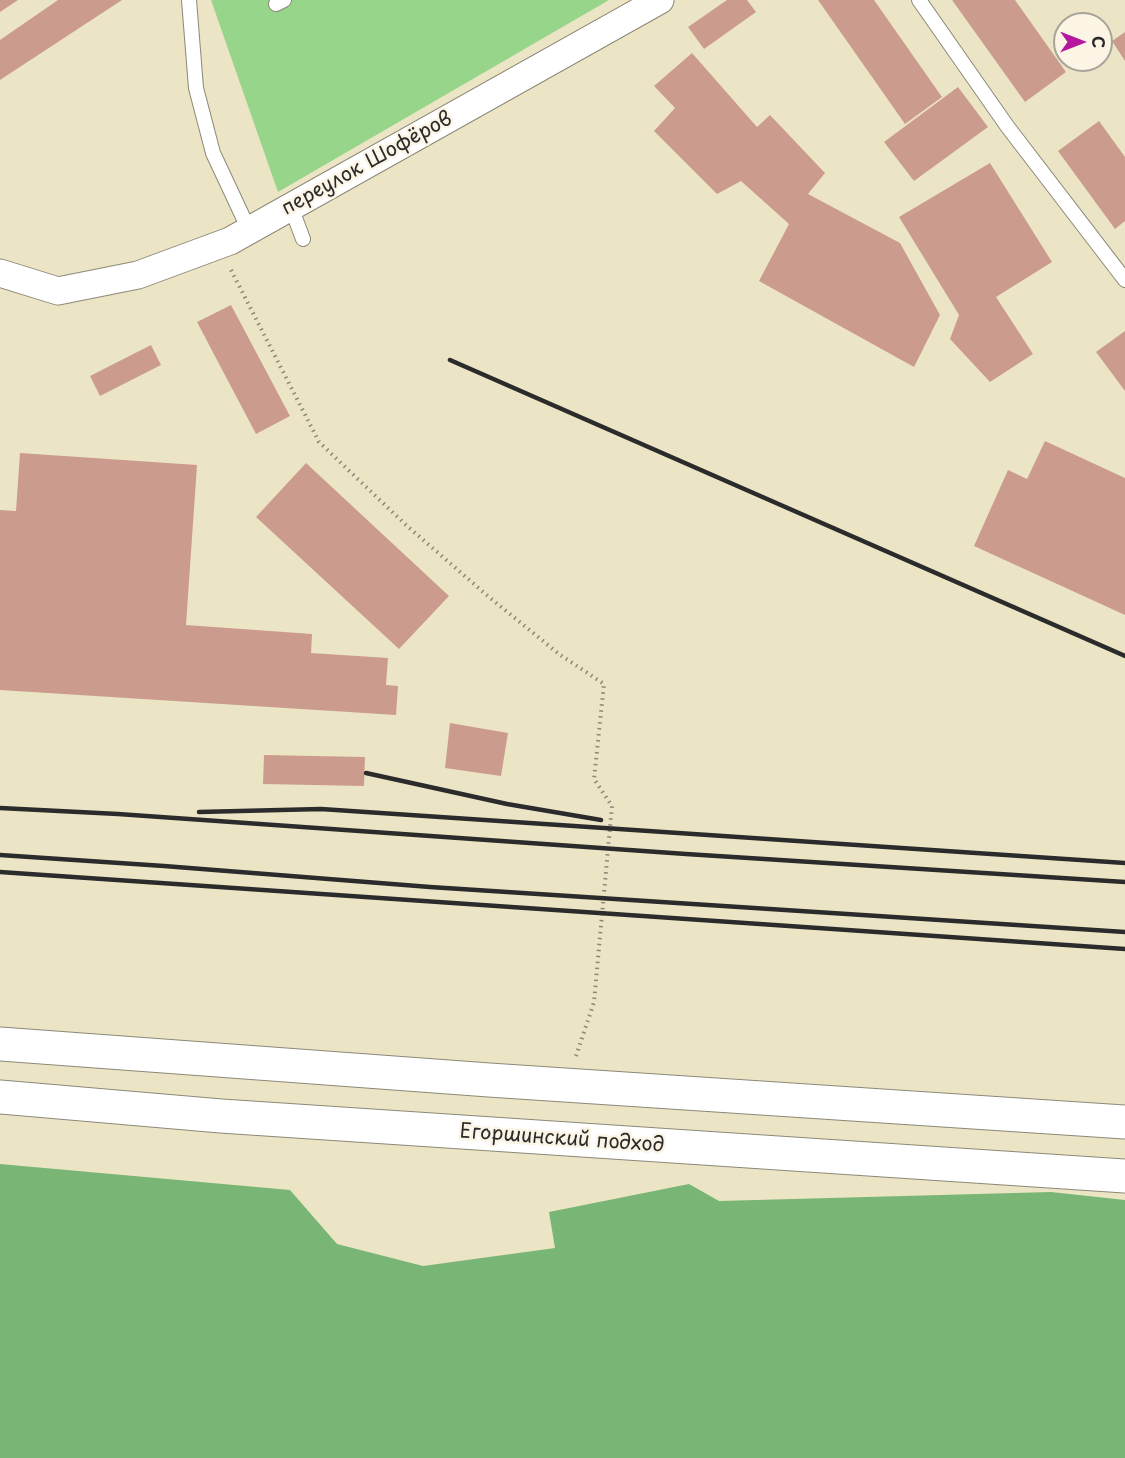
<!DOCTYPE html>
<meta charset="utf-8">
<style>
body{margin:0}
#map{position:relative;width:1125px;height:1458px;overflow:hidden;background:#ece5c5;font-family:"Playpen Sans",sans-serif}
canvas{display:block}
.north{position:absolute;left:1053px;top:12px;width:60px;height:60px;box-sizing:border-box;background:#fcf5e5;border:2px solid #a8a49b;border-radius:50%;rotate:90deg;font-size:16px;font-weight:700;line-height:24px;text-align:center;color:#2b2b2b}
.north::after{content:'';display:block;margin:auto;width:21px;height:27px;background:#b5179e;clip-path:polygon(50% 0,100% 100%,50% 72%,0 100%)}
</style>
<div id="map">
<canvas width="1125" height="1458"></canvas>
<div class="north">С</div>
</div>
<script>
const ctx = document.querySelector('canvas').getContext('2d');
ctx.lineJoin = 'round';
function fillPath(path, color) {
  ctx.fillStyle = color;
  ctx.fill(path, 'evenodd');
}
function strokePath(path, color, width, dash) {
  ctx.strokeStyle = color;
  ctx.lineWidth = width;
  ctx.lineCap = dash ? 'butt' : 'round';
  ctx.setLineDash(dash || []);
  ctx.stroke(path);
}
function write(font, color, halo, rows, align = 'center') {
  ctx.font = font + ' "Playpen Sans",sans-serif';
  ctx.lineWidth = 5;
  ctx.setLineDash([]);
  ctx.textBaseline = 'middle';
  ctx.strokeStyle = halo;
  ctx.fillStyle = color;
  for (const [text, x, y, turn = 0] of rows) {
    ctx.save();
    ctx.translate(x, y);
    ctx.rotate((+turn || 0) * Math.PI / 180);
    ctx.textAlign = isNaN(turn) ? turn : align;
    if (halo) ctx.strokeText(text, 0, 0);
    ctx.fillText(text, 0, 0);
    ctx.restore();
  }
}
const green = new Path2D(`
 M211,0h398l-331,192z`);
const forest = new Path2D(`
 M0,1164l290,26 47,54 86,22 132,-18 -6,-36 140,-28 30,17 332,-9 74,8v258h-1125z`);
const building = new Path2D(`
 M0,0h18l-18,12z
 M58,0h64l-122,80v-40z
 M727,0h20l9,12 -52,37 -16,-22z
 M818,0h56l68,97 -37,27z
 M952,0h63l51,72 -41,30z
 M1125,32v29l-13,-20z
 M692,53l65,74 13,-12 55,58 -17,21 92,49 40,72 -26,52 -155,-86 30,-57 -48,-43 -24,13 -63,-63 21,-23 -21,-22z
 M958,87l30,40 -74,54 -30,-39z
 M1099,121l26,36v64l-10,8 -57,-78z
 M990,163l62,99 -56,35 37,57 -43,28 -40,-43 9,-24 -60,-98z
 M231,305l59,111 -34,18 -59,-112z
 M1125,331v60l-29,-39z
 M151,345l10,20 -61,31 -10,-20z
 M1045,441l80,37v137l-151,-69 34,-76 19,9z
 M20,453l177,12 -11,160 126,9 -1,19 77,5 -2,27 12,1 -2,29 -396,-25v-180l16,1z
 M306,463l143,133 -50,53 -143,-132z
 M450,723l58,10 -7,43 -56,-8z
 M264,755l101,2 -1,29 -101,-2z`);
const path = new Path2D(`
 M231,270l88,172 87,83 83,72 70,57 45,30 -10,95 18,27 -18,196 -18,54`);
const lane = new Path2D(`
 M189,0l7,88 17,65 36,77
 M919,0l88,126 118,154
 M276,4l8,-4
 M291,207l12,32`);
const street = new Path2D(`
 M0,273l58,18 80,-16 92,-34 430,-241`);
const primary = new Path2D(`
 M0,1044l489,36 636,42
 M0,1097l221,19 904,60`);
const rail = new Path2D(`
 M450,360l675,296
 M366,773l141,31 94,16
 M0,808l118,6 568,40 439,28
 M199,812l122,-3 804,54
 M0,855l164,11 266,21 695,45
 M0,872l1125,77`);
const streetNames = [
 ["переулок Шофёров",367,164,-29],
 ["Егоршинский подход",562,1139,4]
];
fillPath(green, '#97d58a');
fillPath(forest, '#79b676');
fillPath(building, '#cb9c8e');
strokePath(lane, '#8c8878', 16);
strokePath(street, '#8c8878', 29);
strokePath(primary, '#8c8878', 35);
strokePath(path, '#8c8878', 4, [1.5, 4.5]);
strokePath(lane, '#fff', 14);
strokePath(street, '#fff', 27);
strokePath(primary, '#fff', 33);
strokePath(rail, '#2b2b2b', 4.5);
write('20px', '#2b2b2b', '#fcf5e5', streetNames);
</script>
